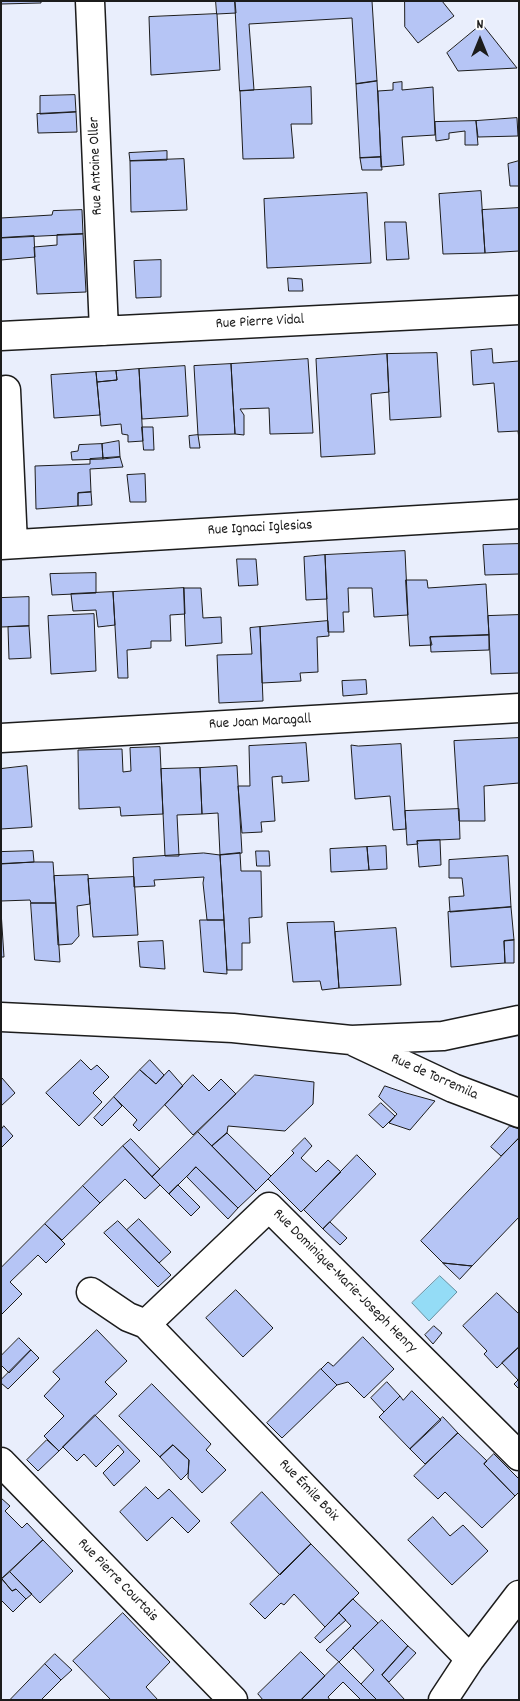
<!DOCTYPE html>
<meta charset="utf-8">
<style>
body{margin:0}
#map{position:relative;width:520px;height:1701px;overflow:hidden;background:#e9eefc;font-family:Dekko,sans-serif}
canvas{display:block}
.frame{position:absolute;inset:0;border:2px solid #1c1c1c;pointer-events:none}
.north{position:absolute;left:455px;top:15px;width:50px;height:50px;-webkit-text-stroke:4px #fff;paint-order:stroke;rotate:0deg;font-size:14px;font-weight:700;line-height:20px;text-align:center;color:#1c1c1c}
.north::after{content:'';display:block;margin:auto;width:18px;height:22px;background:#1c1c1c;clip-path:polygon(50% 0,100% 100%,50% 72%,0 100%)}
</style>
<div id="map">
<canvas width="520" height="1701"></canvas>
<div class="frame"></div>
<div class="north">N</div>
</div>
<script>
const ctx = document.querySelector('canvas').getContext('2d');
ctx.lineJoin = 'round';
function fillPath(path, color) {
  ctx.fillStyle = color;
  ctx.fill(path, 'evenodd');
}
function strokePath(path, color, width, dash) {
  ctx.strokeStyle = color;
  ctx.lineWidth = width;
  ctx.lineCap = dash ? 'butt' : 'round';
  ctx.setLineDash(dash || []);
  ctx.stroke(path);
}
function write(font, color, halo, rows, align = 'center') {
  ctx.font = font + ' Dekko,sans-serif';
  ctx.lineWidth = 5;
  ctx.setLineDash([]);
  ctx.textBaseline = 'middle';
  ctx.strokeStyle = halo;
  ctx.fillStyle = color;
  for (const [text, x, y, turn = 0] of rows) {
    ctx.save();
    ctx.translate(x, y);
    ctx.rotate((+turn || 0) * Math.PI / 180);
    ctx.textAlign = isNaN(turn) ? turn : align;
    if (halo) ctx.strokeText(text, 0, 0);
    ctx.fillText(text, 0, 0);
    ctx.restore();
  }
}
const water = new Path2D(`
 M440,1276l17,16 -28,29 -17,-18z`);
const building = new Path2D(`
 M1,1h40v2l-40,1z
 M216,1h19l1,12 -19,1z
 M235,1h137l5,80 -21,3 -4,-66 -103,6 5,66 -14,1z
 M405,1h37l12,15 -36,27 -13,-16z
 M217,14l3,56 -69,5 -2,-58z
 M482,24l35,44 -59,3 -11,-18z
 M377,81l4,76 -21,1 -4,-74z
 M402,82v8l31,-3 2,48 -33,2 2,28 -23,2 -3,-76 15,-1v-7z
 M311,87l1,37h-21l3,34 -51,1 -3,-68z
 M75,95l1,17 -36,2v-18z
 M76,112l1,20 -39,1 -1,-19z
 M517,118l1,18 -40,1 -2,-16z
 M476,121l2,24h-13v-14l-16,2v6l-13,2 -1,-19z
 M167,151v9l-37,1 -1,-8z
 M381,157l1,13h-20l-2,-12z
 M184,159l3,51 -56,2 -1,-51z
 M519,161v25h-9l-2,-22z
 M481,191l4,62 -42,1 -4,-60z
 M367,193l4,70 -104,5 -3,-69z
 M519,208v43l-34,2 -3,-43z
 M82,210l1,24 -82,4v-20l51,-3 1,-4z
 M385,222h21l3,37 -22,1z
 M83,234l3,58 -49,2 -3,-47 23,-2v-10z
 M34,236l1,21 -34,3v-22z
 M161,260v37l-25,1 -2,-37z
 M288,278l14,1 1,12h-14z
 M492,349l1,14 26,-2v78l-1,-8 -20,1 -4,-49 -21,2 -2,-34z
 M437,353l4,64 -51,3 -3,-66z
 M387,354l2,38 -18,2 4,60 -54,3 -5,-98z
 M308,359l5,74 -43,1 -1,-26 -29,1 4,6v20l-9,-1 -4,-70z
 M231,364l4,70 -37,1 -4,-69z
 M185,366l3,50 -46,3 -3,-50z
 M139,369l4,72 -15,1v-7l-6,-1 -1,-10 -20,2 -4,-44 20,-2 -1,-9z
 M116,371l1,9 -20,2 -1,-10z
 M96,372l4,43 -46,3 -3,-43z
 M142,427h11l1,23h-10z
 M198,435l2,13h-10l-1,-12z
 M119,441l1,16 -17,2 -1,-15z
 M102,444l1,15 -31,1 -1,-8 7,-1 1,-6z
 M120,457l3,10 -33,2 1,23 -13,1v13l-42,3 -1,-43 55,-2v-5z
 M145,474l1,28h-16l-3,-27z
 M91,492l1,13 -14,1v-13z
 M519,544v30l-34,1 -2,-30z
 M405,551l3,64 -34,2 -2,-29h-24l1,24h-6l1,20h-16l-3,-77z
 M325,555l2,44 -21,1 -2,-43z
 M237,559h19l2,26 -19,1z
 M96,573v20l-44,2 -2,-21z
 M406,580h21l1,8 58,-4 3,51 -59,2 2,8 -22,1z
 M184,588l1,26 -15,1 1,26h-20v7l-24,2 1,28h-10l-5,-86z
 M184,588h17l2,30 18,-1 1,26 -36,3z
 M113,592l2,33 -17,2 -2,-17 -23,1 -2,-17z
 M29,597v29l-28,1v-29z
 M94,614l2,57 -45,3 -3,-58z
 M519,615v58l-28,1 -3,-58z
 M328,621l1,15 -12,1 1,35 -18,1 1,8 -39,2 -2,-56z
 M29,626l2,32 -22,1 -1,-32z
 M260,627l3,74 -44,2 -2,-48 35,-1 -2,-26z
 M489,635v15l-58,2 -1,-15z
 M366,680l1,14 -24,2 -1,-15z
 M519,738v45l-35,3 1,35h-26l-5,-80z
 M306,743l3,38 -27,2v-7l-10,1 3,44 -14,1 1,10 -20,1 -4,-47h12l-1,-40z
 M401,744l5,85 -13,1 -3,-34 -35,3 -4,-54 7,1z
 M160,747l3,67 -42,2 -1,-9 -41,2 -1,-59 44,-1 1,23 8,-1 -1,-23z
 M27,766l5,61 -31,2v-60z
 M237,766l5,87 -22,2 -2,-42 -16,1 -2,-46z
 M200,768l2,46 -25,1 2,41h-14l-4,-87z
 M459,809l1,30 -43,2 1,3 -11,1 -2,-34z
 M440,840l1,25 -22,2 -2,-26z
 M386,846l1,23 -18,1 -2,-23z
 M367,847l2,23 -38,2 -1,-23z
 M33,851l1,11 -33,2v-12z
 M256,851h13l1,15h-13z
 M204,853l16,2 4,65h-17l-4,-37 1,-6 -50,3 1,6 -21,1 -1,-29z
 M240,853l1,18h20l1,46 -13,1 1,25h-8v27h-15l-7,-115z
 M508,856l3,51 -61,5 -1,-15 15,-1 -2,-18h-13v-18z
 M34,862h19l3,41h-25l-1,-3 -29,1v-37z
 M88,875l2,29 -13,2 2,30 -7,8 -14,1 -4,-69z
 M134,877l4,58 -45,2 -5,-58z
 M31,903h25l4,59 -25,-2z
 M511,907l3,33 -10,1 1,22 -54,4 -3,-55z
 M1,911l3,46h-3z
 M200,920h24l3,54 -23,-2z
 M334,922l5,66 -17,2 -2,-9 -27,1 -6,-59z
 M396,928l5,57 -62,3 -4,-56z
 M514,940v23h-9l-1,-22z
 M163,941l2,28 -25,-2 -2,-25z
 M81,1060l10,10 6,-5 12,12 -16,16 9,9 -23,24 -33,-33z
 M150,1060l14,15 -8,9 -16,-14z
 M140,1070l16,14 13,-14 14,16 -44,45 -6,-6 4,-5 -23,-23z
 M193,1075l16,16 12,-12 15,15 -43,41 -28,-30z
 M255,1075l59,7 -1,22 -28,27 -57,-5 -1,7 -15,13 -14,-14z
 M2,1078l13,15 -14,13v-28z
 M385,1086l21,7 29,8 -25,29 -21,-7 8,-9 -18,-17z
 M114,1097l8,9 -20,20 -8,-8z
 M381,1103l14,13 -12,12 -14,-13z
 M4,1126l9,10 -12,12v-18z
 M510,1126l9,3v9l-18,18 -10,-9z
 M198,1132l58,59 -18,17 -42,-41 -27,27 -17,-17z
 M227,1133l44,43 -15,15 -44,-45z
 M305,1138l7,8 -11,12 15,14 12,-12 13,12 -40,40 -33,-33 26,-26 -2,-2z
 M519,1138v79l-47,49 -29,-3 -22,-22z
 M131,1139l29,30 -8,8 -29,-31z
 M123,1146l37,39 -15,14 -20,-20 -25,24 -17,-17z
 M357,1155l19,19 -53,55 -19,-19z
 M196,1167l42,41 -10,11 -41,-42z
 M178,1185l22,22 -9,9 -22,-22z
 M83,1186l17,17 -38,37 -17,-16z
 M139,1219l32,33 -12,11 -32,-33z
 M118,1221l53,54 -13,12 -54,-54z
 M330,1222l17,16 -7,7 -17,-16z
 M45,1224l20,20 -19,19 -8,-8 -28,27 12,12 -21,21v-47z
 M443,1263l29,3 -12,13z
 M236,1290l37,38 -30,29 -37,-39z
 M497,1293l22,21v33l-22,21 -13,-14 3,-3 -24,-25z
 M434,1326l8,7 -9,11 -8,-9z
 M97,1330l30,31 -22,21 12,12 -58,57 -15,-15 20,-20 -20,-20 16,-17 -7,-7z
 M363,1337l31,32 -30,29 -16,-16 -11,3 -16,-16 7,-7 5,4z
 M19,1338l12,12 -22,23 -8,-8v-9z
 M519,1347v42l-5,-5 4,-4 -16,-17z
 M31,1350l8,8 -31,31 -7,-6v-3z
 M321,1369l16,16 -55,53 -15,-15z
 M387,1382l13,14 -16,16 -13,-14z
 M152,1384l59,60 -5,6 20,20 -24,23 -14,-15 1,-18 -16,-15 -13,12 -41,-41z
 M412,1391l29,29 -31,29 -31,-32 21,-21 3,4z
 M95,1415l45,46 -26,25 -11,-13 21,-21 -6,-7 -22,22 -12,-13 -7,7 -14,-14z
 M443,1417l15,16 -33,31 -15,-15z
 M458,1433l29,28 -3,3 31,32 -33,32 -37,-36 -7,7 -24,-23z
 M47,1440l12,11 -21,20 -11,-11z
 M173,1445l16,15 -1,13 -7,7 -21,-23z
 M494,1454l25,25v13l-4,4 -31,-32z
 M146,1487l12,12 11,-10 31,32 -12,12 -16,-16 -25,24 -27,-29z
 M262,1492l49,52 -31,31 -49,-52z
 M1,1498l9,8 -5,5 17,17 5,-5 16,17 -42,39z
 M433,1517l17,19 13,-11 25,26 -36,34 -44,-45z
 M43,1540l30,31 -33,32 -30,-31z
 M311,1544l48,49 -34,34 -31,-33 -10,11 -3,-2 -16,16 -15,-15z
 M10,1572l22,22 -6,5 -10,-10 -4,2 -10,-12z
 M2,1579l10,12 4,-2 10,10 -13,13 -12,-12z
 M353,1599l25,24 -39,39 -13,-12 25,-24 -12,-13z
 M123,1613l47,49 -24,25 12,13h-47l-38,-39z
 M339,1613l7,7 -26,23 -5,-5z
 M382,1620l26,26 -26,29 23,25h-28l-16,-16 13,-14 -21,-22z
 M408,1646l8,7 -27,29 -7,-7z
 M301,1652l24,24 -24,24h-38l-5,-6z
 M55,1654l17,16 -11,10 -16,-16z
 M339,1662l38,38h-16l-18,-18 -15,15 2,3h-29z
 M45,1664l16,16 -20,20h-31z`);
const minor = new Path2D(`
 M90,1l14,330
 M1,336l518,-26
 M6,390l7,154
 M1,545l518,-31
 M1,738l518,-30
 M1,1017l232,11 118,12 92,-4 76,-16
 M355,1042l98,46 66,25
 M91,1292l37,25 18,7 324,335
 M146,1324l123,-117 250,249
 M1,1462l232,238
 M443,1700l27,-41 49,-64`);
const streetNames = [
 ["Rue Antoine Oller",97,166,-92],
 ["Rue Pierre Vidal",260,323,-3],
 ["Rue Ignaci Iglesias",260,529,-3],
 ["Rue Joan Maragall",260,723,-3],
 ["Rue de Torremila",434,1078,24],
 ["Rue Dominique-Marie-Joseph Henry",344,1282,45],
 ["Rue Émile Boix",308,1491,46],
 ["Rue Pierre Courtais",117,1581,46]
];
fillPath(water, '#94dcf6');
strokePath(water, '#648f9f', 1);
fillPath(building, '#b6c5f5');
strokePath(building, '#1c1c1c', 1);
strokePath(minor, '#1c1c1c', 31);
strokePath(minor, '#fff', 28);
write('15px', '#1c1c1c', '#fff', streetNames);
</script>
